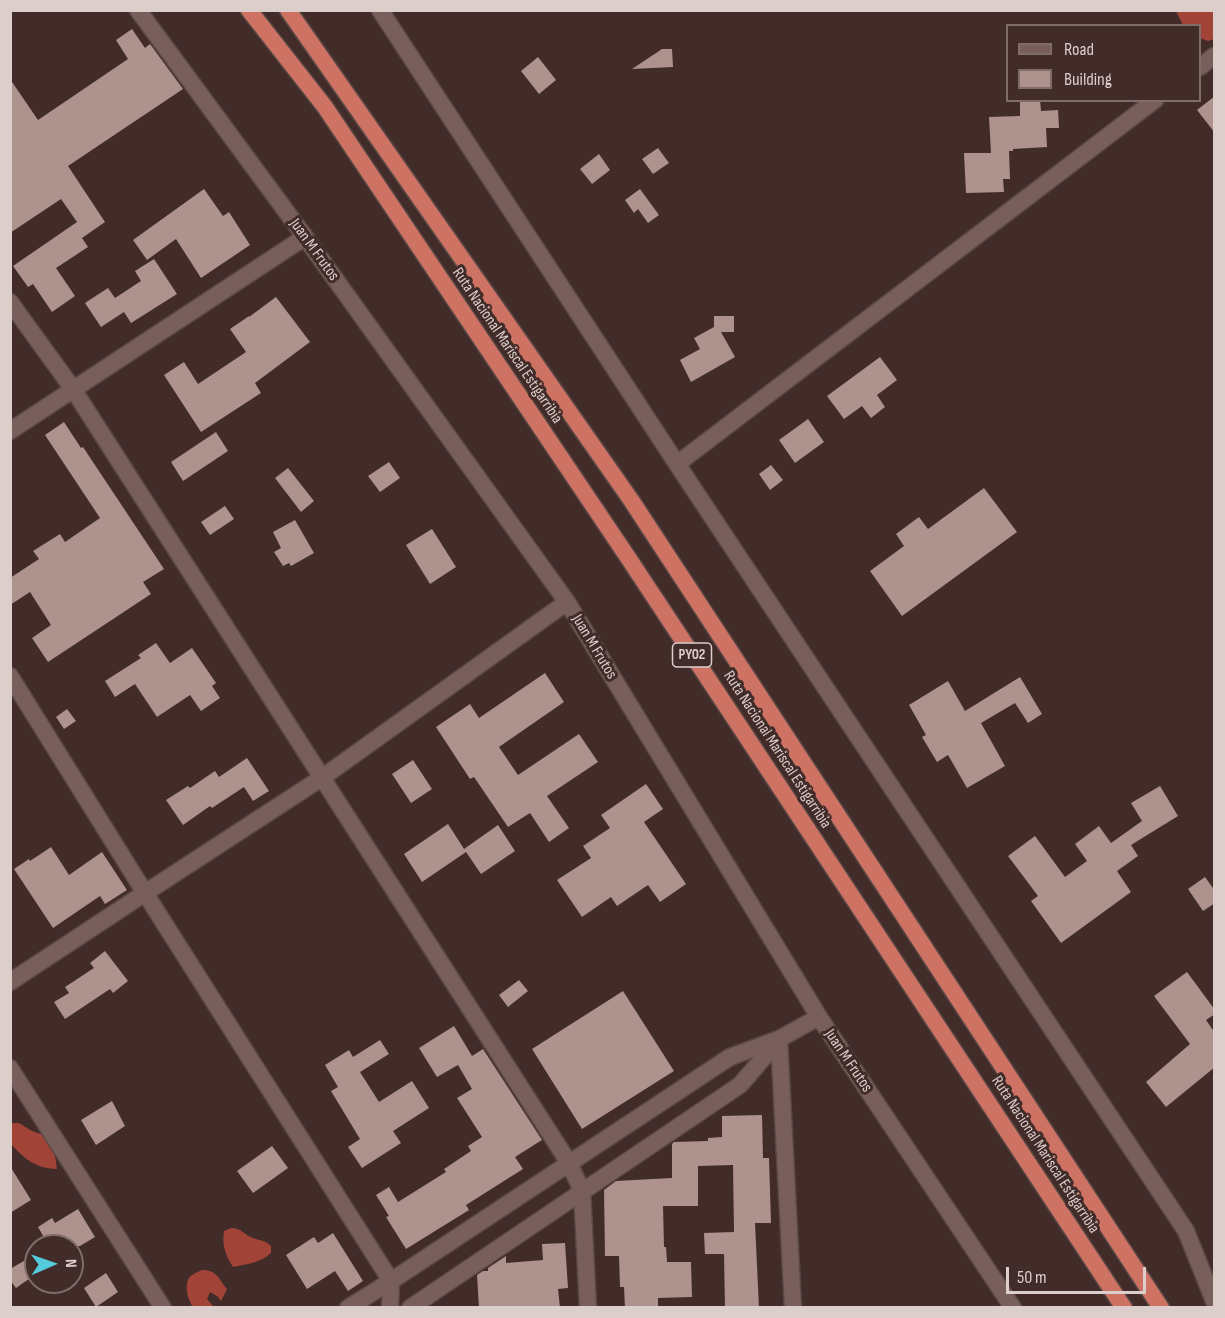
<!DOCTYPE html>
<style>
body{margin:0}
#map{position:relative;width:1225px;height:1318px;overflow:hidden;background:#422c29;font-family:"Sofia Sans Condensed",sans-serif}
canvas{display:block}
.frame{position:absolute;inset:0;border:12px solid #dccecb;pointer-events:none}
.legend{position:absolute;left:1006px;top:24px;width:195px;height:78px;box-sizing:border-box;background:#422c29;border:2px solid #806d6a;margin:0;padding:8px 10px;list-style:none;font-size:18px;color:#dccecb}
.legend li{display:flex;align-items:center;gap:12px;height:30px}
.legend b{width:30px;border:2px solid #806d6a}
.north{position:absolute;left:24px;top:1234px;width:60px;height:60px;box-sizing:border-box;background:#422c29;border:2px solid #806d6a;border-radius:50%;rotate:88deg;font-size:16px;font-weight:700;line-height:24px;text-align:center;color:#dccecb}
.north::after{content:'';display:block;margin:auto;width:21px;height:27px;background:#54cadd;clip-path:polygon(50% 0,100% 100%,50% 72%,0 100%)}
.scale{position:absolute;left:1006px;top:1267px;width:140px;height:27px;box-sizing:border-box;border:3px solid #dccecb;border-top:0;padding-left:8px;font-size:18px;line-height:21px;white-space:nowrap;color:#dccecb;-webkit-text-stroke:4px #422c29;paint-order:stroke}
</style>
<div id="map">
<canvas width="1225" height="1318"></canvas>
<div class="frame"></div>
<ul class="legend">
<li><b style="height:8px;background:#785f5b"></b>Road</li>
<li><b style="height:16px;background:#ad928d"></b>Building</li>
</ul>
<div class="north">N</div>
<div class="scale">50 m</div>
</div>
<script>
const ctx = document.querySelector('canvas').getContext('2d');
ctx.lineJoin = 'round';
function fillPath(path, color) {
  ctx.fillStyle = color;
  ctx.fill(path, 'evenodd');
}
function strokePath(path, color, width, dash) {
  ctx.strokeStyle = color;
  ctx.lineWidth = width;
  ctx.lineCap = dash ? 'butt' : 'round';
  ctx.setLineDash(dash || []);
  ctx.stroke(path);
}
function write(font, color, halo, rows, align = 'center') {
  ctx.font = font + ' "Sofia Sans Condensed",sans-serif';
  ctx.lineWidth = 6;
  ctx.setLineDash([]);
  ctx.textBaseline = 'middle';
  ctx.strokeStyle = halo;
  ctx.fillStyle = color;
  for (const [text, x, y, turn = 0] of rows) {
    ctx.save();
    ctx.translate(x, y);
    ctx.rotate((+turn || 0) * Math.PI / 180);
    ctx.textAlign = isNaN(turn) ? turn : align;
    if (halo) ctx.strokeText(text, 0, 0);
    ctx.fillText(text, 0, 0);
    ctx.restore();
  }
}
const forest = new Path2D(`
 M1176,11h38v28l-6,2 -8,-3v-12l-17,-1z
 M11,1123h8l13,8 14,5 8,13 3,20c-22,-1 -31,-9 -46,-25z
 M231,1228c11,0 13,7 22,10 8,3 12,2 18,8v7c-10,10 -25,11 -38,14 -8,-12 -11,-22 -9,-36z
 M202,1270c16,0 16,9 25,19l-6,12 -4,-5 -7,-4 -3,7 7,8h-21c-5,-6 -9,-21 -4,-29 3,-4 9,-6 13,-8z`);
const building = new Path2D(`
 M132,29l13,19 5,-4 33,45 -115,77 37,56 -23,16 6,9 -32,21 19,28 -23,16 -19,-28 -5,3 -15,-21 64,-44 -16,-23 -51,34v-154l28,41 90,-61 -12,-19z
 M662,49h10l1,18 -41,2z
 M538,57l18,23 -17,14 -18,-23z
 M1215,96v37l-18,-23z
 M1020,100h20l1,11 17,-1 1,18h-13l1,19 -34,2v2h-4l1,28h-7l1,13 -38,1 -2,-40h27l-2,-36 31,-1z
 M658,148l11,15 -16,11 -11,-15z
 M599,154l11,16 -18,14 -12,-15z
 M204,189l19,27 6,-4 21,33 -49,33 -25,-39 -29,21 -14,-20z
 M640,189l19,26 -11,8 -10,-14 -4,4 -9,-13z
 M154,259l23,35 -46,29 -7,-11 -23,15 -16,-24 23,-15 7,10 26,-17 -6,-10z
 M276,297l34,45 -55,41 6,10 -60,39 -37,-57 20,-13 14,22 48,-32 -16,-23 19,-13v1z
 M714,316h20v16h-13l14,25 -44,25 -11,-22 20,-11 -6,-11 20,-11z
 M880,357l17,23 -20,15 8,12 -14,11 -9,-12 -18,13 -17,-23z
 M808,419l16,23 -29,21 -16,-23z
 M64,422l17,26 2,-1 81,122 -21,13 8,12 -103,68 -16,-24 19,-13 -21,-33 -20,13v-27l29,-19 -6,-8 27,-17 5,8 35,-24 -55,-83z
 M216,432l12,19 -45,30 -12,-19z
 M389,462l11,16 -20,14 -12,-16z
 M771,465l12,15 -13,10 -11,-16z
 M288,468l26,33 -13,11 -26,-34z
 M984,488l33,44 -115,84 -32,-45 34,-25 -8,-12 23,-17 9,12z
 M225,506l9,13 -24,16 -9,-13z
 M295,520l19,33 -23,13 -2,-3 -6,3 -9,-14 7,-4 -8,-16z
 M432,529l24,38 -26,17 -24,-39z
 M156,643l14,20 22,-15 24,35 -4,3 8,12 -19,13 -11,-16 -33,22 -22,-33 -20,13 -10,-16 36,-23 -3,-3z
 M545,673l19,29 -65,45 19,28 61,-41 19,28 -51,34 22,32 -20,14 -19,-29 -22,14 -34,-50 -4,2 -34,-52 34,-23 9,14z
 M1020,677l22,37 -14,9 -13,-20 -34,20 24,43 -38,22 -19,-33 -11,7 -15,-25 4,-2 -17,-30 39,-24 17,30z
 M67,709l9,12 -12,8 -8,-12z
 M247,758l22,33 -16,10 -9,-14 -32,21 -2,-2 -27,19 -17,-25 22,-14 2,2 25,-17 4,6z
 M413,760l19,29 -21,14 -19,-29z
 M646,784l17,25 -19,13 42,62 -26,18 -12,-17 -31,21 -6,-9 -29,20 -25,-37 34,-22 -8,-12 27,-18 -9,-13z
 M1160,786l18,30 -47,29 7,11 -21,15 14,21 -70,51 -30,-42 7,-5 -30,-40 27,-20 30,41 22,-16 -12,-17 24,-18 12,17 31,-22 -11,-18z
 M448,824l18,28 -44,30 -18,-28z
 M498,825l17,26 -34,23 -17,-25z
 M51,847l18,28 33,-23 25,38 -22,14 -5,-8 -47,32 -39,-59 15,-10 1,2z
 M1205,877l10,14v12l-12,8 -15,-22z
 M105,951l23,30 -15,12 -3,-4 -45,30 -11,-17 15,-9 -4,-6 29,-19 -4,-5z
 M1187,972l28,38v4l-9,6 9,13v34l-49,40 -20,-25 44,-38 -36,-48z
 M519,980l9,11 -20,16 -9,-12z
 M623,991l51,80 -92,58 -50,-80z
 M454,1026l18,30 11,-7 59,91 -27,17 8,12 -57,36 3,5 -63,39 -20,-32 3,-1 -13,-21 13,-8 9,15 48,-30 -2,-3 27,-18 -3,-5 14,-9 -25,-39 15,-9 -14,-24 -21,12 -18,-29z
 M380,1040l9,14 -29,18 19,30 33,-21 17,27 -36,23 8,12 -39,25 -14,-21 12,-8 -29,-48 7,-4 -13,-22 24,-15 4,7z
 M112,1101l13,25 -29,19 -15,-25z
 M762,1115l1,43h6l2,65h-16l4,85h-34l-1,-54h-19l-1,-21 30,-1 -1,-67 -35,1v40h-35l1,41h2l1,15h24l1,35 -34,1v10h-33l-1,-21h-4l-1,-31h-14l-1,-66 12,-9 56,-3v-34l2,-2 34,-1v-3l14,-1v-21z
 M272,1146l16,22 -35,25 -16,-22z
 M10,1166l21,34 -21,13z
 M78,1209l17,28 -15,9h-31l-11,-19 14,-9 3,5z
 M333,1233l30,48 -15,10 -13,-20 -28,18 -21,-34 28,-18 4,6z
 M565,1243l3,45 -10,1 2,19h-81l-2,-33 6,-4h5v-3l18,-12v7l37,-3 -1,-16z
 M36,1254v20l-20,14 -6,-8v-11z
 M106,1273l12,19 -22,15 -12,-19z`);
const minor = new Path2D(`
 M138,10l167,227 262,365 252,415 194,291
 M380,10l297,454 509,767 28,70
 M1200,67l14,-11
 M10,302l63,87 496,774 13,28 6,117
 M10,431l295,-194
 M677,464l478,-364
 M10,676l135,217 246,388 -1,27
 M10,982l135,-89 178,-116 244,-175
 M779,1039l14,269
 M10,1068l153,240
 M348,1308l43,-27 339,-224 49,-18 40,-22
 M410,1308l330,-223 39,-45`);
const trunk = new Path2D(`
 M249,10l76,97 304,452 495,749
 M288,10l343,490 530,808`);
const shields = [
 [692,655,39]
];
const shieldNames = [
 ["PY02",692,655]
];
const streetNames = [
 ["Juan M Frutos",314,250,54],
 ["Ruta Nacional Mariscal Estigarribia",507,346,56],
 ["Juan M Frutos",594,647,59],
 ["Ruta Nacional Mariscal Estigarribia",777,750,57],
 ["Juan M Frutos",848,1061,56],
 ["Ruta Nacional Mariscal Estigarribia",1045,1155,57]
];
fillPath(forest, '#a14437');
fillPath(building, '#ad928d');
strokePath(minor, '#5a4845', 19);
strokePath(trunk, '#5a4845', 19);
strokePath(minor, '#785f5b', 16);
strokePath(trunk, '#ce7264', 16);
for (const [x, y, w] of shields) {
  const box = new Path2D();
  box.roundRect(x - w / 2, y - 12, w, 24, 4.5);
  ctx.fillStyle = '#422c29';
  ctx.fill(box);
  strokePath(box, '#dccecb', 1.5);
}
write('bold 15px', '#dccecb', null, shieldNames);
write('16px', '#dccecb', '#422c29', streetNames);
</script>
